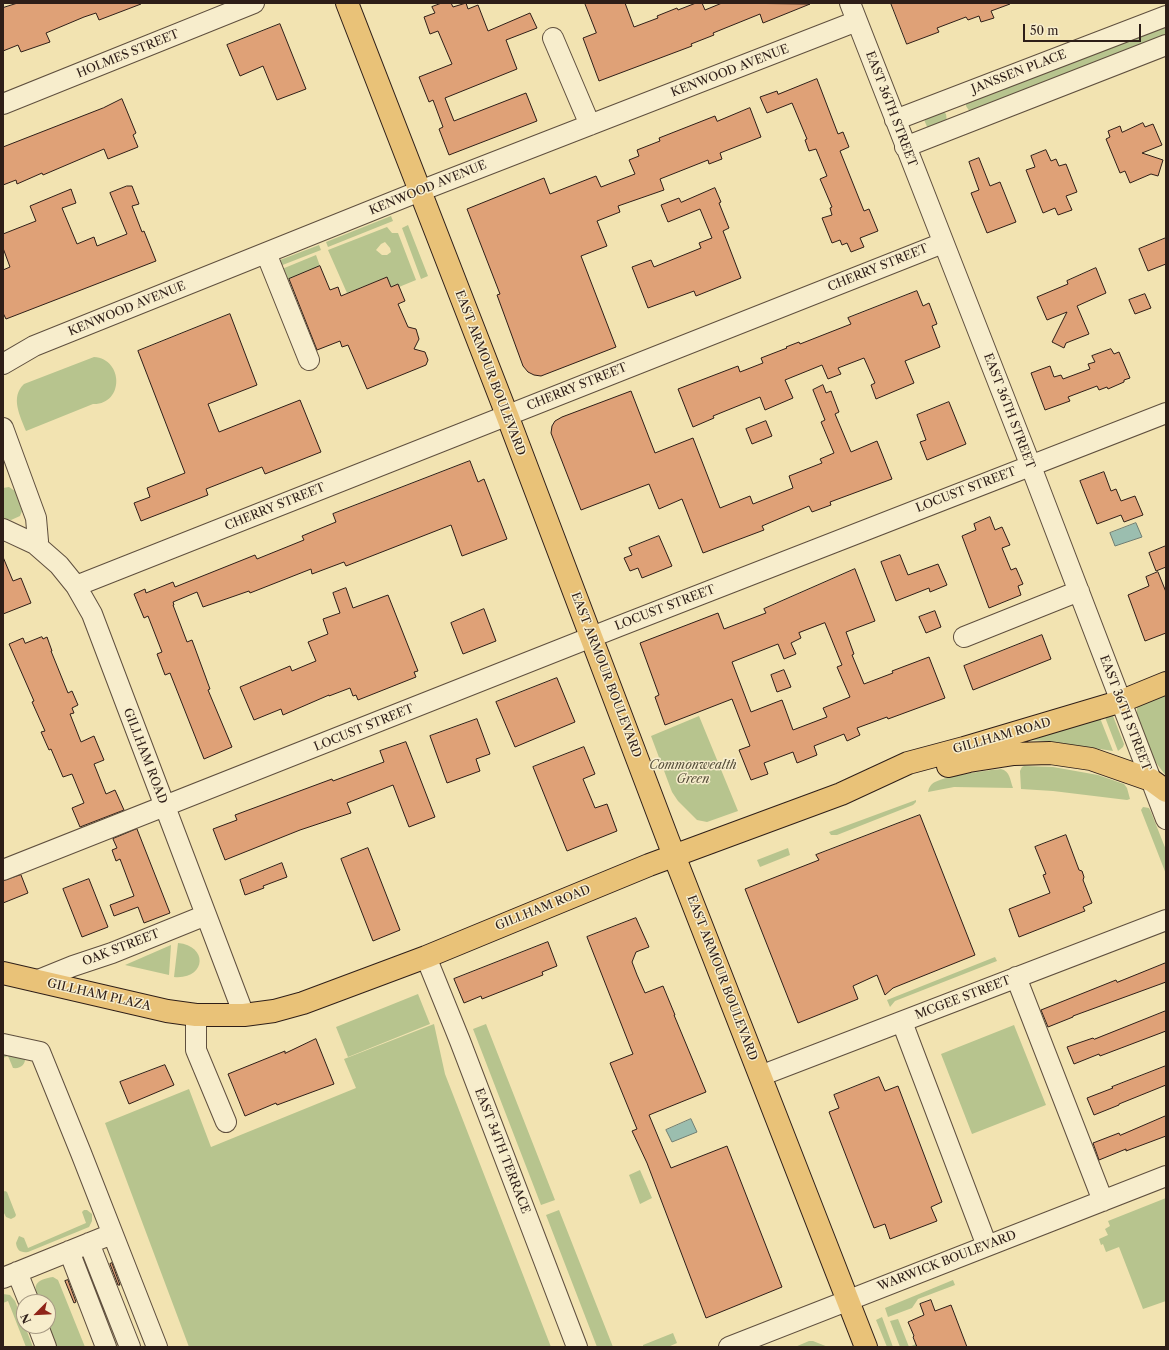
<!DOCTYPE html>
<style>
body{margin:0}
#map{position:relative;width:1169px;height:1350px;overflow:hidden;background:#f2e3b1;font-family:"Libre Caslon Text",serif}
canvas{display:block}
.frame{position:absolute;inset:0;border:4px solid #2e1e18;pointer-events:none}
.north{position:absolute;left:16px;top:1294px;width:40px;height:40px;box-sizing:border-box;background:#f7edcc;border:1px solid #a79a84;border-radius:50%;rotate:246deg;font-size:11px;font-weight:700;line-height:16px;text-align:center;color:#2e1e18}
.north::after{content:'';display:block;margin:auto;width:14px;height:18px;background:#8f2418;clip-path:polygon(50% 0,100% 100%,50% 72%,0 100%)}
.scale{position:absolute;left:1023px;top:24px;width:118px;height:18px;box-sizing:border-box;border:2px solid #2e1e18;border-top:0;padding-left:5px;font-size:12px;line-height:14px;white-space:nowrap;color:#2e1e18;-webkit-text-stroke:3px #f7edcc;paint-order:stroke}
</style>
<div id="map">
<canvas width="1169" height="1350"></canvas>
<div class="frame"></div>
<div class="north">N</div>
<div class="scale">50 m</div>
</div>
<script>
const ctx = document.querySelector('canvas').getContext('2d');
ctx.lineJoin = 'round';
function fillPath(path, color) {
  ctx.fillStyle = color;
  ctx.fill(path, 'evenodd');
}
function strokePath(path, color, width, dash) {
  ctx.strokeStyle = color;
  ctx.lineWidth = width;
  ctx.lineCap = dash ? 'butt' : 'round';
  ctx.setLineDash(dash || []);
  ctx.stroke(path);
}
function write(font, color, halo, rows, align = 'center') {
  ctx.font = font + ' "Libre Caslon Text",serif';
  ctx.lineWidth = 3;
  ctx.setLineDash([]);
  ctx.textBaseline = 'middle';
  ctx.strokeStyle = halo;
  ctx.fillStyle = color;
  for (const [text, x, y, turn = 0] of rows) {
    ctx.save();
    ctx.translate(x, y);
    ctx.rotate((+turn || 0) * Math.PI / 180);
    ctx.textAlign = isNaN(turn) ? turn : align;
    if (halo) ctx.strokeText(text, 0, 0);
    ctx.fillText(text, 0, 0);
    ctx.restore();
  }
}
const green = new Path2D(`
 M1166,20v20l-196,72 -4,-6v-4z
 M943,111l3,3 1,8 -19,7 -3,-7 -1,-4z
 M391,216l2,5 -65,26 -2,-5z
 M408,225l20,51 -7,3 -19,-51z
 M387,227l5,6h6l18,47 -17,7 -1,-3 -7,3 -4,-10 -40,16 -19,-43zM385,242l5,6 1,4 -4,3h-5l-6,-5 5,-6z
 M319,245l2,5 -41,16 -2,-3 2,-3z
 M316,255l4,11 -36,15 -2,-12z
 M94,357c30,2 30,48 -1,47l-67,27c-6,-15 -16,-34 -2,-47z
 M9,487l6,4 7,20 -2,5 -9,4 -8,-2v-30z
 M1166,688v88l-12,-16 -6,-13 -11,-30v-13z
 M1103,712l9,2 1,2 11,28 -1,3 -5,4z
 M1098,713l15,38 -67,-10 -18,-1z
 M699,716l39,95 -31,11 -10,-2 -19,-19 -6,-9 -21,-56z
 M1024,766l29,1 45,8 26,9 3,4 3,11 -3,1 -74,-9 -32,-2 -1,-18 2,-4z
 M1001,769c9,2 9,11 12,19l-59,-1 -26,5c1,-5 3,-8 7,-10 15,-7 48,-11 66,-13z
 M916,800v2l-3,3 -76,30h-6l-2,-3z
 M1143,807l6,1 2,4 15,38v24l-25,-64z
 M788,848l2,7 -30,12 -3,-7z
 M178,943c31,3 28,37 -4,34z
 M171,945l-2,30 -44,-10z
 M995,957l2,4 -102,40 -5,6 -3,-7z
 M418,994l12,30 -82,33 -12,-30z
 M434,1024l11,50 106,273h-362l-84,-224 84,-34 22,58 145,-59 -12,-29z
 M486,1024l69,176 -14,5 -68,-176z
 M1014,1025l32,80 -74,29 -31,-80z
 M3,1049l22,8c1,7 -4,12 -12,11l-5,-12 -5,2z
 M640,1170l12,28 -12,6 -11,-29z
 M5,1191l2,1 9,23 -1,2 -4,2 -5,-2 -3,-6v-19z
 M1166,1198v103l-23,8 -24,-62 -13,5 -3,-8 -2,1 -2,-6 9,-4 -3,-6 5,-3 -2,-5z
 M84,1210h3l5,4v7l-3,6 -61,25c-8,1 -11,-2 -12,-9l3,-7 5,2 4,10 58,-25 -4,-11z
 M559,1210l54,137h-16l-51,-132z
 M53,1277l5,3 27,67h-29l-8,-21v-24h-9c-7,-17 -4,-22 14,-25z
 M953,1280l2,5 -37,14 -6,9 -24,9 -3,-9z
 M3,1294l7,1 5,6 18,46h-7l-18,-46 -5,2z
 M882,1317l11,30h-6l-11,-27z
 M898,1319l11,28 7,-3 1,3h-17l-10,-26z
 M673,1333l4,10 -9,4h-25v-2z
 M809,1341h4l15,6h-33z`);
const water = new Path2D(`
 M1136,523l6,14 -27,9 -5,-13z
 M691,1119l6,13 -25,10 -6,-12z`);
const building = new Path2D(`
 M18,3h123v1l-42,16 -3,-7 -12,4 -38,16 4,9 -29,10 -3,-7 -15,6v-43z
 M442,3h9l2,4 13,-4 2,6 10,-4 10,26 42,-18 7,15 -31,12 11,29 -72,29 9,23 72,-28 11,28 -88,34 -10,-26 4,-2 -10,-27 -4,2 -10,-25 33,-13 -14,-33 -8,3 -6,-17 11,-4 -3,-6z
 M585,3h40l9,24 24,-9 -1,-2 20,-8 1,2 18,-7h6l3,7 17,-7 88,1 -47,19 -3,-9 -47,19 1,2 -23,9 1,2 -93,35 -16,-43 13,-5z
 M891,3h118l1,1 -19,7 3,7 -13,4 -2,-6 -11,4 -2,-3 -29,11 2,4 -32,12z
 M280,24l26,65 -29,11 -14,-34 -23,10 -13,-31z
 M817,79l21,55 5,-2 6,15 -9,4 24,60 5,-2 9,22 -18,7 4,9 -13,5 -4,-9 -5,2 -2,-5 -8,3 -10,-25 10,-3 -2,-7 2,-1 -12,-28 7,-3 -11,-27 -7,2 -4,-11 2,-1 -15,-36 -25,10 -7,-16 17,-6 1,3z
 M122,99l14,34 -3,2 5,12 -30,12 -4,-10 -61,26 -1,-2 -25,11 -1,-4 -13,5v-38l100,-39z
 M750,108l11,29 -41,16 2,6 -13,5 -1,-4 -48,19 4,11 -46,16 2,6 -23,9 10,25 -26,10 35,91 -75,29 -7,-1 -6,-3 -5,-6 -26,-71 3,-1 -33,-85 77,-31 6,16 46,-18 5,11 34,-13 -6,-14 10,-4 -2,-6 23,-9 -1,-3 56,-22 2,5z
 M1143,123l2,4 8,-3 9,21 -20,8 21,7 -5,16 -7,-2 -21,9 -5,-12 -5,2 -14,-34 4,-2 -2,-6 12,-5 2,6z
 M1046,150l5,11 5,-2 3,7 7,-2 11,28 -11,4 6,14 -14,5 -3,-7 -12,5 -17,-43 9,-3 -4,-11z
 M979,158l11,28 10,-4 16,40 -29,11 -16,-40 8,-3 -10,-28z
 M127,186h5l7,18 -7,2 10,26 2,-1 12,30 -150,58 -3,-6v-43l7,-3 -7,-19v-14l33,-13 -6,-15 41,-17 5,14 -14,5 15,36 17,-7 3,9 30,-12 -17,-41z
 M715,188l6,14 -2,1 10,25 -6,3 18,47 -45,18 -2,-5 -46,17 -16,-41 19,-7 3,7 47,-19 -2,-5 13,-5 -12,-29 -32,13 -7,-17 18,-7 2,4z
 M1166,238v26l-18,7 -9,-22z
 M320,266l10,24 8,-3 3,9 46,-19 4,10 7,-3 7,17 -7,3 10,23 8,2 3,10 -5,10 11,3 3,8 -2,5 -59,24 -19,-44 -6,2 -2,-6 -23,9 -28,-71z
 M1096,268l10,25 -29,13 12,28 -23,9 -2,5 -12,-6 15,-30 -20,8 -10,-23 31,-13 -1,-3z
 M917,291l6,15 6,-3 8,21 -5,2 8,21 -35,14 9,22 -38,16 -5,-14 4,-2 -11,-25 -26,10 3,6 -13,5 -6,-14 -37,15 8,18 -28,12 -5,-13 -47,19 1,2 -21,9 -15,-38 60,-23 2,6 23,-9 -2,-5 26,-10 -1,-1 13,-5 1,2 51,-20 -3,-6z
 M1145,294l6,14 -16,6 -6,-14z
 M230,314l27,71 -49,19 11,28 81,-32 21,52 -56,22 -3,-7 -56,22 2,6 -67,26 -7,-18 16,-6 -3,-9 38,-15 -47,-122z
 M1111,349l3,5 5,-2 11,26 -6,2v2l-16,7 -1,-2 -8,3 -2,-4 -29,11 2,4 -25,9 -14,-37 19,-7 4,11 7,-2 2,4 27,-10 -2,-5 7,-2 -3,-6z
 M823,385l3,8 5,-2 8,21 -4,2 16,38 26,-11 15,38 -62,23 1,3 -19,7 -3,-6 -47,20 2,4 -61,23 -21,-54 -23,10 -10,-25 -68,26 -30,-77 1,-7 3,-5 7,-4 69,-26 24,62 38,-15 27,70 30,-12 3,8 40,-16 -4,-12 33,-13 -2,-4 14,-6 -13,-31 4,-2 -12,-30z
 M949,402l17,42 -39,16 -7,-18 6,-2 -9,-25z
 M766,421l6,15 -20,8 -6,-15z
 M470,461l8,21 6,-3 23,60 -45,17 -11,-31 -105,41 -2,-4 -32,12 -1,-5 -61,24 -1,-2 -46,16 -6,-15 -24,10 1,3h-1l14,37 5,-2 18,49 -2,1 24,57 -28,12 -34,-86 -5,2 -8,-21 5,-2 -14,-36 -4,2 -10,-24 11,-5 1,4 27,-11 2,5 80,-32 2,4 47,-19 -2,-4 34,-14 -3,-8z
 M1104,472l7,19 5,-2 5,12 14,-5 8,19 -19,7 -3,-7 -24,9 -17,-43z
 M990,517l5,13 7,-3 8,18 -8,3 9,22 5,-2 7,16 -5,2 3,9 -32,13 -27,-72 14,-6 -2,-6z
 M659,536l13,30 -30,12 -4,-10 -8,3 -6,-13 8,-3 -3,-7z
 M1166,546v21l-10,4 -7,-18z
 M900,555l8,20 30,-11 9,21 -17,7 -1,-4 -33,13 -15,-39z
 M3,557l10,24 8,-3 10,25 -28,11z
 M855,569l20,52 -29,11 8,22 -2,1 12,29 29,-11 -1,-2 37,-14 16,41 -57,21 -1,-2 -30,11 3,7 -13,6 -3,-7 -30,12 3,9 -20,8 -4,-11 -29,11 4,11 -17,6 -12,-30 11,-4 -18,-47 -67,26 -10,-28 4,-2 -19,-52 78,-30 6,16 42,-16 -2,-4zM825,623l17,42 -5,2 13,30 -27,11 4,9 -34,13 -11,-30 -31,12 -19,-50 46,-18 6,15 12,-5 -5,-11 10,-5 -2,-5z
 M1158,572l8,20v41l-21,8 -17,-46 21,-9 -3,-9z
 M346,588l7,20 35,-13 30,76 -4,1 2,5 -58,23 -2,-5 -3,1 -3,-8 -21,8v-1l-46,20 -2,-6 -27,11 -14,-33 50,-21 2,5 24,-10 -8,-19 20,-8 -5,-15 17,-6 -7,-20z
 M484,609l12,32 -33,13 -12,-31z
 M935,611l6,16 -15,6 -7,-16z
 M1042,635l9,24 -78,31 -9,-24z
 M42,637l1,2 4,-2 5,14h-1l17,42 4,-2 6,14 -6,3 2,5 -4,1 11,28 13,-6 10,24 -10,4 12,30 9,-4 9,20 -44,17 -8,-19 12,-5 -12,-29 -9,3 -12,-28 -2,1 -8,-18 4,-1 -13,-29 2,-1 -25,-57 14,-6 2,5z
 M784,670l7,17 -14,5 -6,-17z
 M557,678l18,44 -60,25 -19,-45z
 M477,719l13,35 -14,5 4,12 -33,12 -17,-47z
 M406,742l29,75 -26,10 -16,-42 -46,18 4,10 -51,17 -75,30 -12,-31 24,-9 -2,-5 97,-36 1,2 51,-19 -4,-11z
 M584,747l11,27 -12,5 12,29 12,-4 10,27 -50,20 -34,-84z
 M920,815l55,140 -82,33 -8,7 -8,-20 -24,11 5,13 -60,24 -53,-134 74,-29 -3,-5z
 M137,829l33,84 -26,10 -6,-16 -24,9 -4,-11 24,-9 -14,-37 -4,2 -4,-11 5,-2 -4,-9z
 M1066,835l13,35 3,1 2,6 -1,3 9,23 -9,4 2,4 -66,26 -10,-28 41,-16 -7,-18 3,-1 -11,-27z
 M368,848l32,82 -27,11 -32,-82z
 M282,863l5,14 -24,9 1,2 -19,7 -5,-15z
 M21,875l7,18 -25,10v-22z
 M89,879l19,48 -26,10 -19,-48z
 M636,918l13,29 -13,5 -4,10 5,13 8,18 18,-7 12,29h-1l32,77 -57,23 22,53 56,-22 55,141 -76,31 -59,-155 -15,-32 5,-2 -27,-66 23,-9 -46,-117z
 M548,942l9,24 -15,6 1,3 -61,24 -1,-3 -17,7 -10,-24z
 M1166,963v19l-93,34v1l-25,10 -7,-17 75,-30 1,2z
 M1166,1011v20l-66,25 -1,-2 -25,10 -7,-17 26,-9 1,1z
 M316,1039l18,45 -57,21 -1,-2 -31,13 -17,-42 57,-23v2z
 M165,1065l9,20 -45,19 -9,-22z
 M1166,1066v19l-47,19v1l-25,10 -7,-17 26,-10 -1,-1z
 M879,1077l6,14 13,-5 44,116 -11,5 6,14 -47,18 -5,-15 -11,4 -45,-116 10,-4 -5,-13z
 M1166,1116v20l-40,15v-2l-27,11 -6,-17 26,-10 1,2z
 M112,1263l8,22h-2l-8,-21z
 M68,1280l8,22 -2,1 -9,-22z
 M931,1300l4,11 16,-6 16,42h-50l-4,-10 1,-1 -6,-14 16,-7 -4,-11z`);
const minor = new Path2D(`
 M850,3l175,448 141,368
 M553,38l37,87
 M3,104l251,-101
 M895,120l271,-104
 M905,147l261,-102
 M266,253l43,107
 M3,364l31,-18 386,-155 437,-170
 M3,428l33,90 2,23 -3,3
 M3,529l32,15 24,21 17,21 16,28 152,401
 M76,586l867,-343
 M964,637l115,-46
 M3,870l614,-243 549,-214
 M426,957l34,84 117,306
 M1016,977l87,224
 M36,981l37,-15 39,-13 94,-38
 M196,1015v35l30,72
 M902,1022l85,224
 M3,1044l37,8 41,101 76,194
 M760,1076l406,-156
 M89,1243l41,104
 M69,1251l37,96
 M17,1272l12,30
 M3,1278l109,-44
 M38,1326l8,21
 M729,1347l437,-171`);
const major = new Path2D(`
 M347,3l160,412 161,425 198,507
 M948,766l21,-5 45,-7 36,-1 41,6 60,21 15,11
 M3,973l164,38 29,4h48l30,-4 29,-8 123,-46 223,-92 192,-71 67,-31 56,-15 158,-47 44,-18`);
const streetNames = [
 ["HOLMES STREET",128,54,-22],
 ["KENWOOD AVENUE",730,71,-21],
 ["JANSSEN PLACE",1019,72,-21],
 ["EAST 36TH STREET",891,109,69],
 ["KENWOOD AVENUE",428,188,-22],
 ["CHERRY STREET",878,268,-22],
 ["KENWOOD AVENUE",127,309,-22],
 ["EAST ARMOUR BOULEVARD",490,373,69],
 ["CHERRY STREET",577,387,-22],
 ["EAST 36TH STREET",1009,411,69],
 ["LOCUST STREET",966,490,-21],
 ["CHERRY STREET",275,507,-22],
 ["LOCUST STREET",665,608,-21],
 ["EAST ARMOUR BOULEVARD",606,675,69],
 ["EAST 36TH STREET",1125,713,69],
 ["LOCUST STREET",364,728,-22],
 ["GILLHAM ROAD",1002,736,-16],
 ["GILLHAM ROAD",145,756,69],
 ["GILLHAM ROAD",543,908,-22],
 ["OAK STREET",121,948,-21],
 ["EAST ARMOUR BOULEVARD",722,978,69],
 ["GILLHAM PLAZA",99,995,13],
 ["MCGEE STREET",963,998,-21],
 ["EAST 34TH TERRACE",502,1151,69],
 ["WARWICK BOULEVARD",947,1261,-21]
];
const parkNames = [
 ["Commonwealth",693,766],
 ["Green",693,780]
];
fillPath(green, '#b7c48e');
fillPath(water, '#9bbeaf');
strokePath(water, '#6f7e73', 1);
fillPath(building, '#dfa177');
strokePath(building, '#2e1e18', 1);
strokePath(minor, '#5f4f3e', 22);
strokePath(major, '#2e1e18', 24);
strokePath(minor, '#f7edcc', 20);
strokePath(major, '#e9c278', 22);
write('12px', '#2e1e18', '#f7edcc', streetNames);
write('italic 12px', '#57503b', '#f7edcc', parkNames);
</script>
